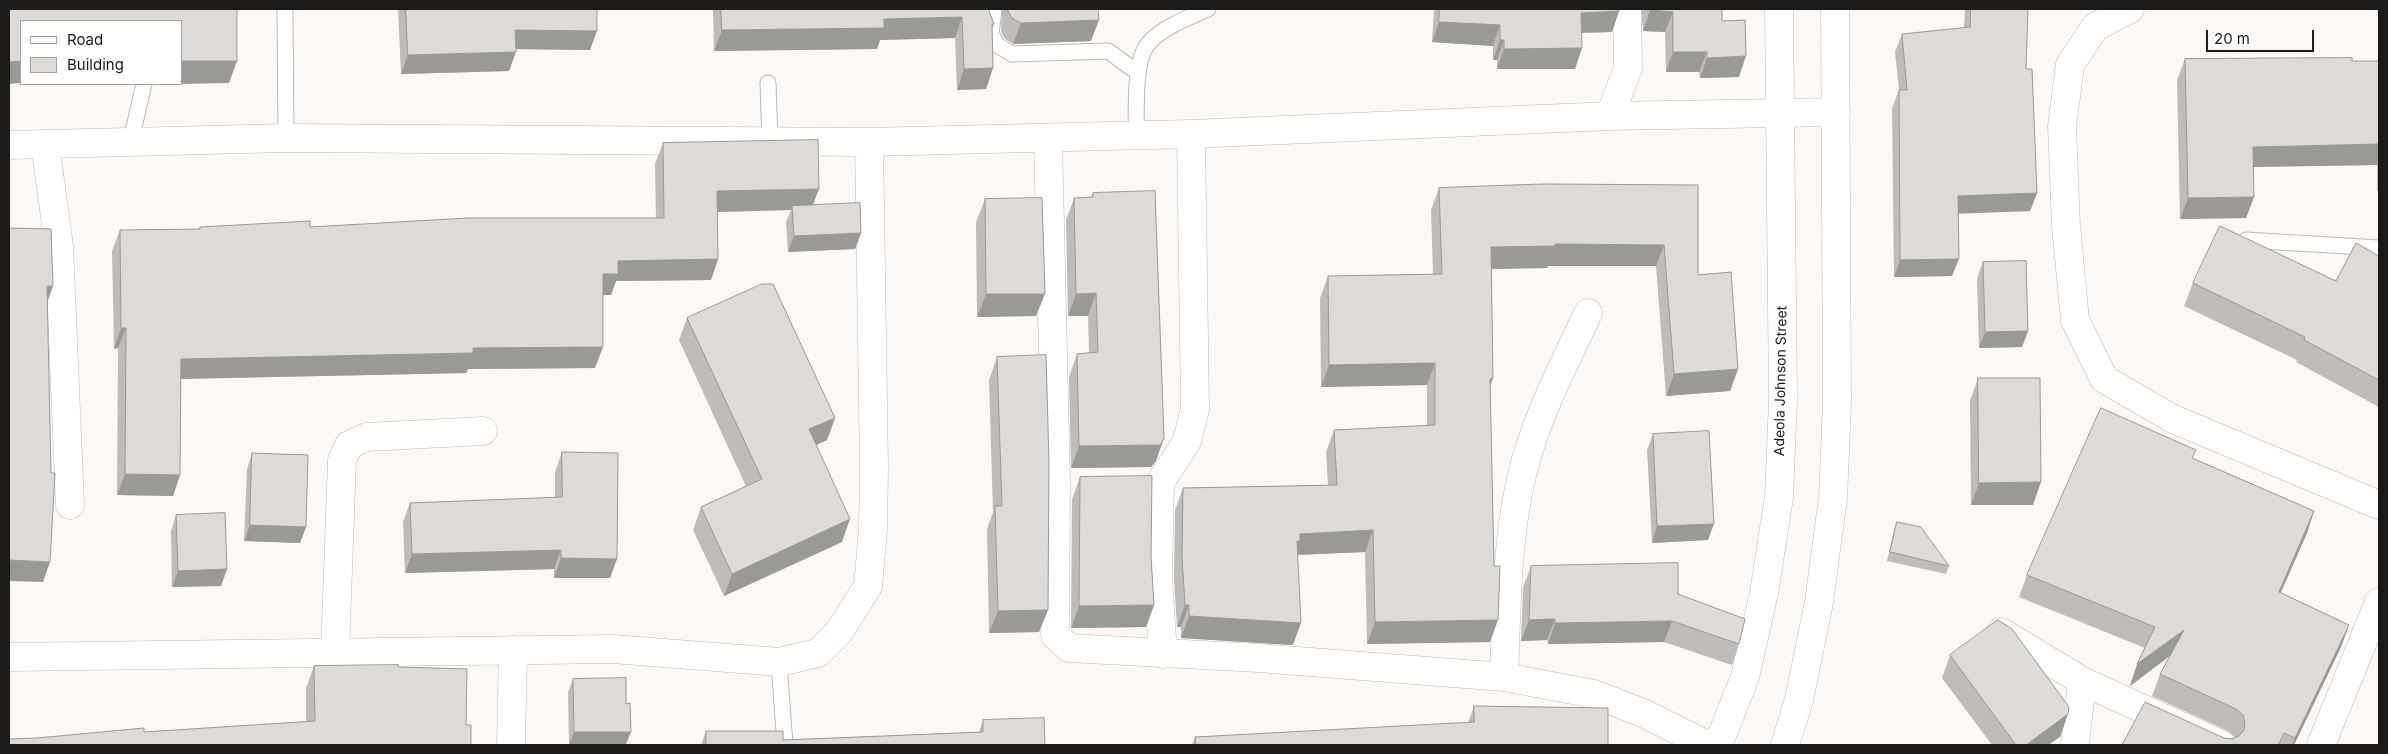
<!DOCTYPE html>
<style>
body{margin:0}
#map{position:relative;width:2388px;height:754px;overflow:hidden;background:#fbf8f5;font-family:Inter,sans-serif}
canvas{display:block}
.frame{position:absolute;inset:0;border:10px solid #1b1a19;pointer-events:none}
.legend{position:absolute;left:20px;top:20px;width:162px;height:65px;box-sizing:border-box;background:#fff;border:1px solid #a4a3a3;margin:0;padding:6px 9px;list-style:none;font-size:15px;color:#1b1a19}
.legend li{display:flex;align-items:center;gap:10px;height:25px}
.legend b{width:25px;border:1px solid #a4a3a3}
.scale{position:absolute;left:2206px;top:30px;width:108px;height:22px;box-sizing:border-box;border:2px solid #1b1a19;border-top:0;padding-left:6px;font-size:15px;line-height:18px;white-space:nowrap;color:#1b1a19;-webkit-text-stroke:4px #fff;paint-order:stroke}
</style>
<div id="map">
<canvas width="2388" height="754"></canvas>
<div class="frame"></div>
<ul class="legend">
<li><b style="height:6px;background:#fff"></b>Road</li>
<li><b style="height:14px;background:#dddad7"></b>Building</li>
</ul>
<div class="scale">20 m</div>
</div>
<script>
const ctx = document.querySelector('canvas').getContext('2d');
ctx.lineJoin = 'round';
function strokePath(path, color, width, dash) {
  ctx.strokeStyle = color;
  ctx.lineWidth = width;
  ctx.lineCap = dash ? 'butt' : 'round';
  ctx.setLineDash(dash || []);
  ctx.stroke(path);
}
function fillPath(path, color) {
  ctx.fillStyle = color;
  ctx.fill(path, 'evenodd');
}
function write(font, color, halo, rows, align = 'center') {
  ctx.font = font + ' Inter,sans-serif';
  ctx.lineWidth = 4.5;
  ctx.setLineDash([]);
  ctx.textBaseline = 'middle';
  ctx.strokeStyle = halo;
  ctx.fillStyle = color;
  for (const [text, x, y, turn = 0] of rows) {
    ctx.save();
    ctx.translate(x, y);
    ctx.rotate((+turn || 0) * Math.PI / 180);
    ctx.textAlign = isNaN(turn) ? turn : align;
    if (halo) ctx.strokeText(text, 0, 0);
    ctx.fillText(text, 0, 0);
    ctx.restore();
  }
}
const lane = new Path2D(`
 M285,9l1,129
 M994,9l-3,24 6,12 15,9 96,-3 29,21
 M768,83l2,59
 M1136,136c1,-23 -3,-74 12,-92 14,-17 40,-26 60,-35
 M131,140l13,-56
 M2246,240l133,8
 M779,662l6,83`);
const street = new Path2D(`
 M2130,9l-35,18 -25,38 -8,61 4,100 9,94 29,59 69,40 206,86
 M1610,116l18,-48 -1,-59
 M1048,138l8,346 -1,151 14,13 190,10 245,19
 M45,144l14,102 11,259
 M9,145l277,-7 583,4 322,-8 419,-18 226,-4
 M1588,313c-24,52 -53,106 -66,162 -16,67 -15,134 -18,202l90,17 49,19 64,32
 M2001,632l81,49 140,64
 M335,653l7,-193 7,-15 18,-8 116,-6
 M1163,654l-5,-75 2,-96 27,-42 8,-32 -4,-275
 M9,657l604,-8 166,13 39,-9 21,-21 29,-46 5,-57 1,-61 -5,-326
 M511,745l2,-95
 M1718,745l27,-68 19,-84 15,-96 4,-96 -4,-392
 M1785,745l14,-45 20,-98 14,-104 4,-95 -2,-394
 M2075,745l7,-64
 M2321,745l58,-143`);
const wall = new Path2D(`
 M398,9h199l-7,41 -74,-1 -7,22 -108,3z
 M713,9h277l-1,2 5,13 -2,6 1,38 -7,21 -29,1 -2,-52 -75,2 -3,9 -163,2z
 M1002,9h96l-7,32 -78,3 -9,-6 -3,-7z
 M1434,9h185v2l-7,21 -31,1 -6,36h-78v-9h-4v-14l-61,-4z
 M1641,9h81v12l17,56 -39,1 -1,-6h-33l-1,-40 -22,-1z
 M1965,9h63l-2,60 11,124 -7,18 -72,2 -6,63 -58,1 -2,-169 7,-18 -4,-38 7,-18 62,-6z
 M2185,59l167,2h27v130h-2v-26l-124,2 1,30 -8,21 -66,1 -3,-139z
 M663,143l150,62 48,28 -6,16 -67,3 -2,-30 5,-12 -74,2 1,47 -7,21 -95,1 -5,14h-8l-8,73 -127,1 -2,4 -285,6 -1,96 -7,21 -56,-1 1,-147 -4,1 -2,-98 8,-21 79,-1 1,-2h110l346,-9 -1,-54z
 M1698,185v90l40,94 -8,22 -64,5 -10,-130h-108l-1,2 -56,1 2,109 -3,9v255l-123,2 -2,-92 -67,3 -5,90 -112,-7v-11h-4l-3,-48 1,-69 8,-22 145,-3 -2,-33 8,-22 93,-4v-41l-106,2 -1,-89 8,-22 105,-2 -2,-64 8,-22z
 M1093,193l63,268 -5,6 -80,1 -2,-91 8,-23 12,-1 -1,-37h-20l-2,-96 8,-22 17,-1z
 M985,199l51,117 -59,1 -1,-95z
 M2379,256v151l-83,-45 1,-2 -113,-54 9,-23 143,-2z
 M1983,262l45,69 -6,16 -43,1 -2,-70z
 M687,318l148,100 -8,22 -11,5 26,97 -118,54 -31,-66 8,-23 45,-21 -67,-146z
 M997,357l51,253 -9,22 -50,1 -2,-104 6,-17 -4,-132z
 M1978,378l55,127h-62l-1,-104z
 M1653,434l55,106 -56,3 -5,-93z
 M562,452l48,126h-56v-9l-149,4 -2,-51 7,-19 145,-5v-26z
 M252,453l54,74 -6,16 -56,-2 3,-72z
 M2193,458l121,53 -7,22 -26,60 68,32 -8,22 -47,98h-172l102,-7 8,1 3,-2 -7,-6 -76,-35 8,-22 10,-18 -40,30 15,-38 -126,-51 8,-22z
 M1080,477l71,79 3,49 -8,22 -75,1 1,-129z
 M176,515l51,54 -6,17 -49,1 -1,-56z
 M1897,522l52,44 -3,8 -59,-13 7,-30z
 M1531,566l147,28 61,50 -7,21 -68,-23 -116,2 -1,-4 -26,1 2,-54z
 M1950,655l118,59 -8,23 -12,8h-56l-50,-67z
 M314,666l84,1 68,58 -322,7 162,-10v-34z
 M573,679l53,65 -57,1 -1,-53z
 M1474,706l134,39h-416l3,-8 273,-14z
 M983,720l62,25h-344l5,-14 77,9 196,-8z`);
const shadedWall = new Path2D(`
 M1650,10l23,2 -8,20 -22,-1z
 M1619,11l-7,21 -39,1 8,-20z
 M962,17l-7,21 -75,2 -3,9 -163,2 8,-21 162,-11z
 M1099,20l-8,21 -78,3 8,-21z
 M1439,22l61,3 -7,21 -61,-4z
 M515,30l82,1 -7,19 -82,-1z
 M1500,40h4l-7,20h-4z
 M1582,48l-7,21h-78l7,-20z
 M516,52l-7,19 -108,3 7,-19z
 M1673,52h34l-8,20h-33z
 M1746,56l-7,21 -39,1 7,-20z
 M21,61v22l-12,1v-22z
 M181,61h56l-8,22 -48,1z
 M993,68l-7,21 -29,1 7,-21z
 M2379,144v14l-2,7 -132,2 8,-20z
 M819,189l-8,21 -19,-4 -1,4 -82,2 8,-21z
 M2037,193l-7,18 -79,3 7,-18z
 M2254,197l-8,21 -66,1 8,-21z
 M861,233l-6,16 -67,3 6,-16z
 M1555,244l109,1 -8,21h-108l-1,2 -64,1 8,-22z
 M718,259l-7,21 -95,1 -5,14h-16l8,-21 15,-13z
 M1959,259l-7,17 -58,1 6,-17z
 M47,286h6l-7,20z
 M1096,293l-8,23h-20l8,-22z
 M986,294h59l-9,22 -59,1z
 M121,328h5l-8,20 -4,1z
 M2028,331l-6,16 -43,1 6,-16z
 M603,347l-8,21 -127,1 -2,4 -292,6 7,-20 292,-11z
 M1435,363l-8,22 -106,2 8,-22z
 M1738,369l-8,22 -64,5 8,-22z
 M1493,378l-8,22 5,-21z
 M835,418l-8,22 -26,12 8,-23z
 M1164,438l-8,23 -5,6 -80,1 8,-22z
 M125,474l55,1 -7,21 -56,-1z
 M2041,482l-8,23h-62l8,-22z
 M2314,511l-7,22 -36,81 8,-22z
 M850,519l-8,23 -118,54 8,-22z
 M1714,524l-6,16 -56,3 5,-17z
 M250,525l56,2 -6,16 -56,-2z
 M1373,530l-8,22 -70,3 -6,8 11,-29z
 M561,550l-7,19 -149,4 7,-19z
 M561,558l56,1 -7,19h-56z
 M9,560l41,2 -7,20 -34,-1z
 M227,569l-6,17 -49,1 6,-16z
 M1154,605l-8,22 -75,1 8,-22z
 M1185,605h4l-8,22h-4z
 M1048,610l-9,22 -50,1 9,-22z
 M1189,616l112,7 -8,22 -112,-7z
 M1555,619l-8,21 -26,1 8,-21z
 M1498,620l-8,22 -123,2 8,-22z
 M1672,621l-8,21 -116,2 7,-21z
 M2349,625l-8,22 -47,98h-2l3,-7z
 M2184,630l-8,21 -46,35 7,-22z
 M2068,714l-8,23 -12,8h-22z
 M574,732h57l-5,12 -57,1z`);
const building = new Path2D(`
 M9,9h228v52h-56v-40h-160v40l-12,1z
 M406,9h191v22l-82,-1 1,22 -108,3z
 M721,9h269l-1,2 5,13h-2l1,44 -29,1 -2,-52 -78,2v9l-162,2z
 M1008,9h90l1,11 -78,3 -9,-5 -4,-7z
 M1440,9h179v2l-38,2 1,35 -78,1v-9h-4v-15l-61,-3z
 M1650,9h72v12l23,-1 1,36 -39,2v-6h-34v-40l-23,-2z
 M1971,9h57l-2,60h6l5,124 -79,3 1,63 -59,1 -1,-170h8l-5,-56 68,-7z
 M2352,58v3h27v83l-126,3 1,50 -66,1 -3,-139z
 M818,140l1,49 -102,2 1,68 -100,2v13h-15v73l-130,1v5l-292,6 -1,116 -55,-1 1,-146h-5l-1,-98 80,-1v-2l110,-6v6l158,-9h196l-1,-75z
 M1543,184l155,1v90l33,-3 7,97 -64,5 -10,-129 -109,-1v2l-64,1 2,131 -3,1 4,187h6l-2,54 -123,2 -2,-92 -73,4v7h-3l4,82 -112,-7v-11h-4l-3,-48 1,-69 154,-3 -3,-55 101,-5v-62l-106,2 -1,-89 114,-2 -3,-86z
 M1155,191l9,247 -4,7 -81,1 -2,-92 21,-2 -2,-59 -20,1 -2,-96 19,-1v-4z
 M1042,198l3,96h-59l-1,-95z
 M860,203l1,30 -67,3 -2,-30z
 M2220,226l116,55 20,-38 23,13v124l-75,-40 1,-3 -112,-54z
 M9,228l42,1 2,57h-6l4,187h4l-5,89 -41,-2z
 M2026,261l2,70 -43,1 -2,-70z
 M762,284h11l62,134 -26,11 41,90 -118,55 -31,-67 61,-28 -75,-161z
 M1046,355l3,107 -1,148 -50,1 -3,-105h7l-5,-149z
 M1978,378h62l1,104 -62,1z
 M2101,408l95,42 -4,8 122,53 -35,81 70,33 -54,113 -11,-5 -6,12h-156l23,-43 79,36 8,1 7,-3 5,-6 1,-8 -2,-7 -7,-6 -76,-35 24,-44 -47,34 18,-37 -128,-52z
 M1709,431l5,93 -57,2 -4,-92z
 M562,452l56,1 -1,106 -56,-1v-8l-149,4 -2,-51 152,-6z
 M252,453l56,2 -2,72 -56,-2z
 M1152,476l-1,80 3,49 -75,1 1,-129z
 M225,513l2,56 -49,2 -2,-56z
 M1897,522l24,5 28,39 -59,-14z
 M1678,563v31l67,25 -6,25 -67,-23 -117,2v-4l-26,1 2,-54z
 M1998,620l14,9 57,78 -1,7 -42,31h-10l-66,-90z
 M398,665v2l69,2 -1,56h5v20h-462v-6l28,-1 107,-10v4l171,-11 -1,-55z
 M626,678v26l4,-1 1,29h-57l-1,-53z
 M1474,706l134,2v37h-412l-1,-8 279,-15z
 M1044,718l1,27h-339v-14h77v9l200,-8v-12z`);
const streetNames = [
 ["Adeola Johnson Street",1781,381,-89]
];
strokePath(lane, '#bcb9b6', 17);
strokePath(street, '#bcb9b6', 29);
strokePath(lane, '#fff', 15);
strokePath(street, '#fff', 28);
fillPath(wall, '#bebbb9');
fillPath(shadedWall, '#9b9996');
fillPath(building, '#dddad7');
strokePath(building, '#9b9996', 1);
write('14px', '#1b1a19', '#fff', streetNames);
</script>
